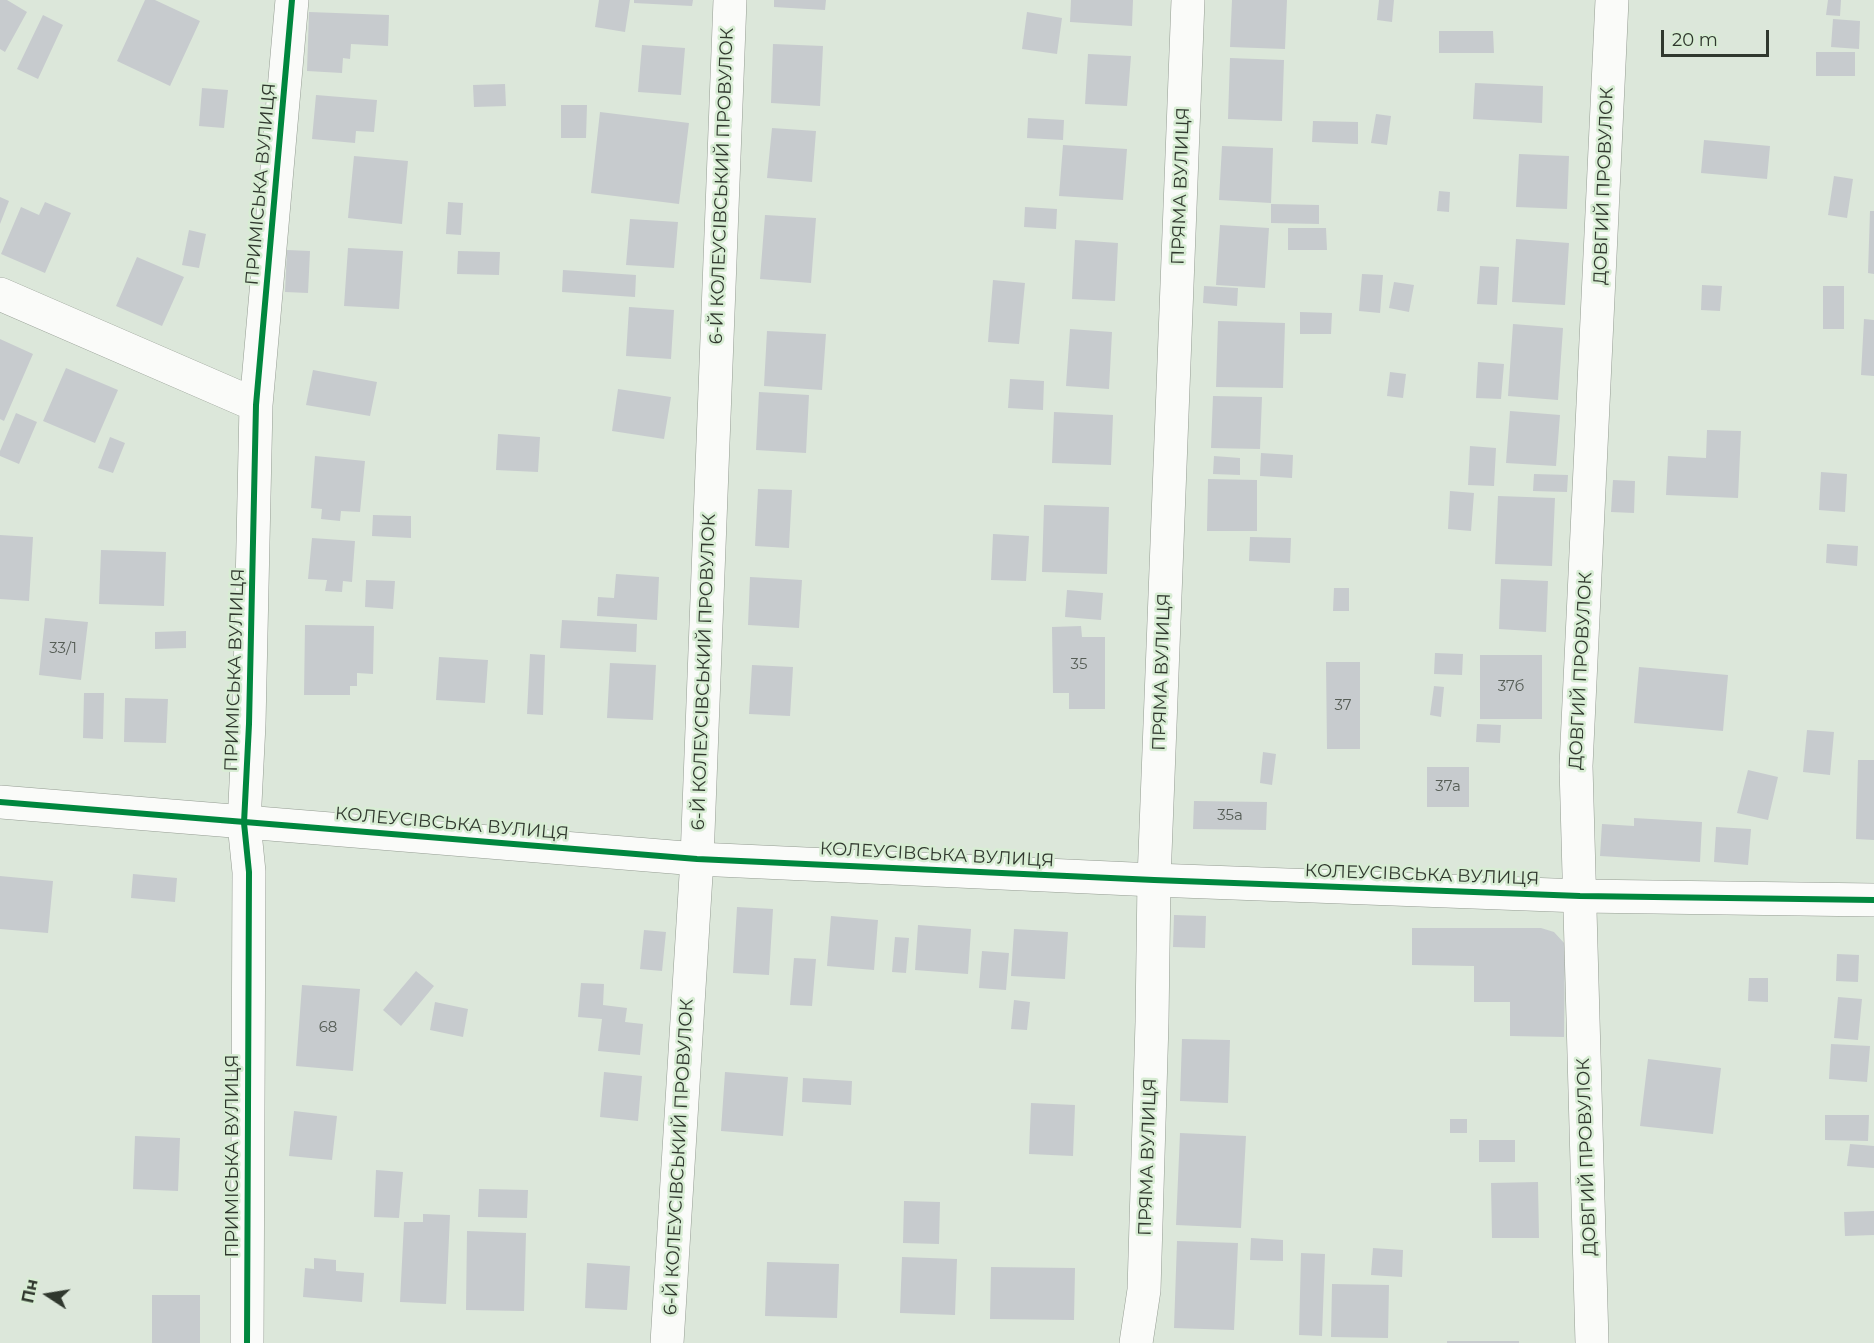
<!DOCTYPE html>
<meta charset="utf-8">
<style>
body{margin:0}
#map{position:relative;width:1874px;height:1343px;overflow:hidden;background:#dce7da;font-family:Montserrat,sans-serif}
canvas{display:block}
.north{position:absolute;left:18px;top:1265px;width:60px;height:60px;-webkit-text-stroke:4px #d8edd4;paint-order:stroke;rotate:282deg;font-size:16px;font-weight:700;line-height:24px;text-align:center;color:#30382e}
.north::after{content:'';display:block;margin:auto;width:21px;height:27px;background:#30382e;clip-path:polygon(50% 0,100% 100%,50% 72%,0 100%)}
.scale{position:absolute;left:1661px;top:30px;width:108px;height:27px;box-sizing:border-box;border:3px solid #30382e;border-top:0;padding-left:8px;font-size:18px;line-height:21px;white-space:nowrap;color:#30382e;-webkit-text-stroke:4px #d8edd4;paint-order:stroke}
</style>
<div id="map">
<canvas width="1874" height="1343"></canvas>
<div class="north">Пн</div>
<div class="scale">20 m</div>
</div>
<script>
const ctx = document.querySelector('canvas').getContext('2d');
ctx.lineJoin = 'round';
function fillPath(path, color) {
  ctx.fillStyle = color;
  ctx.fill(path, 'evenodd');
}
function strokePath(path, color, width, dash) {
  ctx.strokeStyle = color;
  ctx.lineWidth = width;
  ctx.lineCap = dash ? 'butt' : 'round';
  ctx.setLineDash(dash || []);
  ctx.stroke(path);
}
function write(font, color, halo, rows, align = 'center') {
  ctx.font = font + ' Montserrat,sans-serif';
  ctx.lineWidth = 5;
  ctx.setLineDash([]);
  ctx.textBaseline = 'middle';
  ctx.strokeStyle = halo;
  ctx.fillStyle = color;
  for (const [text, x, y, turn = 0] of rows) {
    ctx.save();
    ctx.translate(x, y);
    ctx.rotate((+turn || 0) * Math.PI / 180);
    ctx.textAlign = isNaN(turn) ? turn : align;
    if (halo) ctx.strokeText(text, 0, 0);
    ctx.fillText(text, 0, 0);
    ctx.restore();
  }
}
const building = new Path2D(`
 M0,0h7l20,12 -22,40 -5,-3z
 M145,0h10l45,21 -30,65 -53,-25z
 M599,0h31l-5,32 -30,-5z
 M634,0h59l-1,6 -58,-3z
 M774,0h52l-1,10 -51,-3z
 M1071,0h62l-1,26 -62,-4z
 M1232,0h55l-2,49 -55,-2z
 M1379,0h15l-2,22 -15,-2z
 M1828,0h13l-1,16 -14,-1z
 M309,12l80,3 -1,31 -37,-2 -1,15 -7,-1 -1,15 -35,-2z
 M1027,12l35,6 -5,36 -35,-5z
 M43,15l20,10 -25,54 -21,-10z
 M1833,19l27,2 -1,28 -28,-2z
 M1439,31h54l1,22h-55z
 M773,44l50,2 -3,60 -49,-3z
 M642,45l43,3 -4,47 -43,-3z
 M1816,52h39v24h-39z
 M1088,54l43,2 -4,50 -42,-2z
 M1230,58l54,2 -2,61 -54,-2z
 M1475,83l68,3 -1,37 -69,-4z
 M505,84l1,22 -32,1 -1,-22z
 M202,88l26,2 -4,38 -25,-2z
 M316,95l61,5 -3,32 -18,-1 -1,12 -43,-4z
 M561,105h26l-1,33h-25z
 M600,112l89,11 -10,81 -88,-11z
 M1376,114l15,2 -4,29 -16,-2z
 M1028,118l36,2 -1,20 -36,-2z
 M1313,121l45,1v22l-46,-2z
 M772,128l44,3 -4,51 -45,-4z
 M1704,140l66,6 -3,33 -66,-6z
 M1063,145l64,4 -4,51 -64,-4z
 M1222,146l51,2 -2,55 -52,-3z
 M1519,154l50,2 -2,53 -51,-2z
 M354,156l54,5 -6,63 -54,-6z
 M1834,176l19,3 -6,39 -19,-3z
 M1439,191l11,1 -1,20 -12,-1z
 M0,197l9,4 -9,23z
 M45,202l26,11 -26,60 -44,-19 20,-47 18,8z
 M448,202l15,1 -2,32 -15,-1z
 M1271,204l48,1v19l-48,-1z
 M1025,207l32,2 -1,20 -32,-2z
 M1870,211h4v63l-6,-1z
 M765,215l51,3 -5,65 -51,-4z
 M630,219l48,3 -4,46 -48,-3z
 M1220,225l49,3 -4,60 -49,-3z
 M1288,228h38l1,22h-39z
 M189,230l17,4 -7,34 -17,-3z
 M1516,239l53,4 -4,62 -53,-3z
 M1075,240l43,3 -3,58 -43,-2z
 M348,248l55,3 -4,58 -55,-3z
 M287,250l23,1 -2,42 -23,-1z
 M458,251l42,1 -1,23 -42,-1z
 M137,257l47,20 -22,49 -46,-20z
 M1480,266l19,1 -2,38 -20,-1z
 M563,270l73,5 -1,22 -73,-5z
 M1362,274l21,1 -3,38 -21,-2z
 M993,280l32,3 -6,61 -31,-2z
 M1394,282l20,3 -5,27 -20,-4z
 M1702,285l20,1 -2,25 -19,-1z
 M1204,286l34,2 -1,18 -34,-3z
 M1823,286h21v43h-21z
 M629,307l45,3 -3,49 -45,-3z
 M1300,312l32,1 -1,21h-31z
 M1864,319l10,1v56l-13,-1z
 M1218,321l67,2 -2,65 -67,-1z
 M1513,324l50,4 -5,72 -50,-4z
 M1070,329l42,3 -3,57 -43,-3z
 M767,331l59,3 -4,56 -58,-4z
 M0,339l33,15 -29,67 -4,-2z
 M1478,362l26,2 -3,35 -25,-1z
 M66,368l52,22 -23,53 -52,-22z
 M313,370l64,12 -7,34 -64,-11z
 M1390,372l16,2 -3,24 -16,-2z
 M1010,379l34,2 -1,29 -35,-2z
 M618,389l53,8 -7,42 -52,-8z
 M759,392l50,3 -3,58 -50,-3z
 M1213,396l49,1 -2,52 -49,-1z
 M1510,411l50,4 -4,51 -50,-3z
 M1054,412l59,3 -2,50 -59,-2z
 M16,413l21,9 -18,42 -19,-8v-5z
 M1707,430l34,1 -3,67 -72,-3 2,-39 38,2z
 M498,434l42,3 -2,35 -42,-2z
 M110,437l15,6 -12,30 -15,-5z
 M1470,446l26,2 -2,38 -26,-1z
 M1261,453l32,2 -1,23 -32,-2z
 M315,456l50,5 -5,51 -19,-1 -1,10 -19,-2 1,-10 -11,-1z
 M1214,456l26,2v17l-27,-1z
 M1821,472l26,2 -2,38 -26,-2z
 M1534,474l34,1 -1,17 -34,-1z
 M1208,479l49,1v51h-50z
 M1613,480l22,1 -1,32 -23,-1z
 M758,489l34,1 -3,58 -34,-2z
 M1450,491l24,2 -3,38 -23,-2z
 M1498,496l57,2 -3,68 -57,-2z
 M1044,505l65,2 -2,67 -65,-2z
 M373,515l38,1v22l-39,-2z
 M993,534l36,2 -3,45 -35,-1z
 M0,535l33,2 -4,64 -29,-2z
 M1250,537l41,1 -1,25 -41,-2z
 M312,538l43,3 -3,41 -9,-1 -1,11 -17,-1 2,-11 -19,-1z
 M1827,544l31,2 -1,20 -31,-3z
 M101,550l65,2 -2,54 -65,-2z
 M616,574l43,3 -2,43 -60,-4 1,-19 16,1z
 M750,577l52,3 -3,48 -51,-3z
 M1501,579l47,2 -2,51 -47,-3z
 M366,580l29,1 -2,28 -28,-2z
 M1334,588h15v23h-16z
 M1067,590l36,3 -2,27 -36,-3z
 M45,618l43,4 -7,58 -42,-5z
 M562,620l75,4 -1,28 -76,-4z
 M305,625l69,1 -1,48 -16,-1v13h-7v9h-46z
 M1081,626l1,11h23v72h-36v-16h-16l-1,-66z
 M186,631v17l-31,1v-17z
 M1435,653l28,1 -1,21 -28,-1z
 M530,654l15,1 -2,60 -16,-1z
 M1480,655h62v64h-62z
 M439,657l49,3 -3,43 -49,-3z
 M1326,662h34v87h-33z
 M610,663l46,2 -3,55 -46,-2z
 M752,665l41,2 -3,49 -41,-2z
 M1639,667l89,8 -5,56 -89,-8z
 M1434,686l10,1 -3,30 -11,-2z
 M84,693h20l-1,46 -20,-1z
 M125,698l43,1 -2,44 -42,-1z
 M1477,724l24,1 -1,18 -24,-1z
 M1807,730l27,2 -4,43 -27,-3z
 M1263,752l13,2 -4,31 -12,-2z
 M1858,760h16v80l-18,-1z
 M1427,767h42v40h-42z
 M1748,770l30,7 -10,43 -31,-7z
 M1194,801l73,1 -1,28 -73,-1z
 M1634,818l68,4 -2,40 -100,-6 2,-32 32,2z
 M1716,827l35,2 -3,36 -34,-3z
 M133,874l44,4 -2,24 -44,-4z
 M0,876l53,5 -5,52 -48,-4z
 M737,907l36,2 -4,66 -36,-2z
 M1174,915l32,1 -1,32 -32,-1z
 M831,916l47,4 -4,50 -47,-4z
 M918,925l53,4 -3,45 -53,-4z
 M1412,928h129l13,4 11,12 -1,93 -54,-1v-34h-36v-36l-62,-1z
 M1014,929l54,3 -3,47 -54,-3z
 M644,930l22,2 -4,39 -22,-2z
 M895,937l14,1 -3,35 -14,-1z
 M982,951l27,2 -3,37 -27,-2z
 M1837,954l22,1 -1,27 -22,-1z
 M794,958l22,1 -4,47 -22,-1z
 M416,971l18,15 -33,40 -18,-16z
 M1749,978h19v24l-20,-1z
 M581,983l23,1 -1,21 24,3 -2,14 18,2 -3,31 -42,-4 4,-32 -24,-2z
 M302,985l58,4 -7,82 -57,-5z
 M1838,997l24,2 -4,41 -24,-2z
 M1014,1000l16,2 -3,28 -16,-1z
 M435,1002l33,7 -5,28 -33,-7z
 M1182,1039l48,1 -2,63 -48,-2z
 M1831,1044l39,2 -3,36 -38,-3z
 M1648,1059l73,9 -8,66 -73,-8z
 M604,1072l38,4 -4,45 -38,-4z
 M725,1072l63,5 -5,59 -62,-5z
 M803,1078l49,3 -1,24 -49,-3z
 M1031,1103l44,2 -2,51 -44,-2z
 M294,1111l43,5 -5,44 -43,-4z
 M1825,1115h44l-1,26 -43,-1z
 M1450,1119h17v14h-17z
 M1180,1133l66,3 -5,92 -65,-3z
 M135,1136l45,2 -2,53 -45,-2z
 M1479,1140h36v22h-36z
 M1850,1144l24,2v22l-27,-2z
 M376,1170l27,2 -4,46 -25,-1z
 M1538,1182l1,56h-47l-1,-55z
 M479,1189l49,1 -1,28 -49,-1z
 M904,1201l36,1 -1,42 -36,-1z
 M1874,1211v24l-29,1 -1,-24z
 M423,1214l27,1 -4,89 -46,-2 4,-80h19z
 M467,1231l59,2 -2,78 -58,-1z
 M1251,1238l32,2v21l-33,-1z
 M1177,1241l61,2 -4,87 -60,-2z
 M1373,1248l30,2 -1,27 -31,-2z
 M1301,1253l24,1 -3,82 -23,-1z
 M902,1257l55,2 -2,56 -55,-2z
 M314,1258l22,2v11l28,2 -2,29 -59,-5 2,-29 9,1z
 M767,1262l72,2 -2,54 -72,-2z
 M587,1263l43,3 -3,44 -42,-2z
 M991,1267l84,1 -1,52 -84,-1z
 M1332,1284l57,1 -1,53 -57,-1z
 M152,1295h48v48h-48z
 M1447,1341h72v2h-72z`);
const street = new Path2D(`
 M0,294l256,111
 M247,1343l2,-471 -5,-49 5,-99 7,-319 36,-405
 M667,1343l30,-484 33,-859
 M1136,1343l8,-53 8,-268 2,-142 34,-880
 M1592,1343l-16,-577 36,-766`);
const secondary = new Path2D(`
 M0,802l697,57 457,21 426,16 294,4`);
const cycleway = new Path2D(`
 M0,802l697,57 457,21 426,16 294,4
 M247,1343l2,-471 -5,-49 5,-99 7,-319 36,-405`);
const numberNames = [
 ["33/1",63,649],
 ["35",1079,665],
 ["37б",1511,687],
 ["37",1343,706],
 ["37а",1448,787],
 ["35а",1230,816],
 ["68",328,1028]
];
const streetNames = [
 ["ПРИМІСЬКА ВУЛИЦЯ",261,184,-85],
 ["6-Й КОЛЕУСІВСЬКИЙ ПРОВУЛОК",722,186,-88],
 ["ПРЯМА ВУЛИЦЯ",1181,186,-88],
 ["ДОВГИЙ ПРОВУЛОК",1604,186,-88],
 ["ПРИМІСЬКА ВУЛИЦЯ",235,670,-88],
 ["ДОВГИЙ ПРОВУЛОК",1581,671,-87],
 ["6-Й КОЛЕУСІВСЬКИЙ ПРОВУЛОК",704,672,-88],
 ["ПРЯМА ВУЛИЦЯ",1162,672,-88],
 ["КОЛЕУСІВСЬКА ВУЛИЦЯ",452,824,5],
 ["КОЛЕУСІВСЬКА ВУЛИЦЯ",937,855,3],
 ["КОЛЕУСІВСЬКА ВУЛИЦЯ",1422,875,2],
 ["ПРИМІСЬКА ВУЛИЦЯ",233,1156,-90],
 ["6-Й КОЛЕУСІВСЬКИЙ ПРОВУЛОК",679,1157,-87],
 ["ПРЯМА ВУЛИЦЯ",1148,1157,-88],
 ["ДОВГИЙ ПРОВУЛОК",1587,1157,-92]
];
fillPath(building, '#c7cbce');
strokePath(street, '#949c92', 34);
strokePath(secondary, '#949c92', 34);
strokePath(street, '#fafbf9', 33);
strokePath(secondary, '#fafbf9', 33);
strokePath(cycleway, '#00873e', 6);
write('15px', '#565d56', null, numberNames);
write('18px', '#30382e', '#d8edd4', streetNames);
</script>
